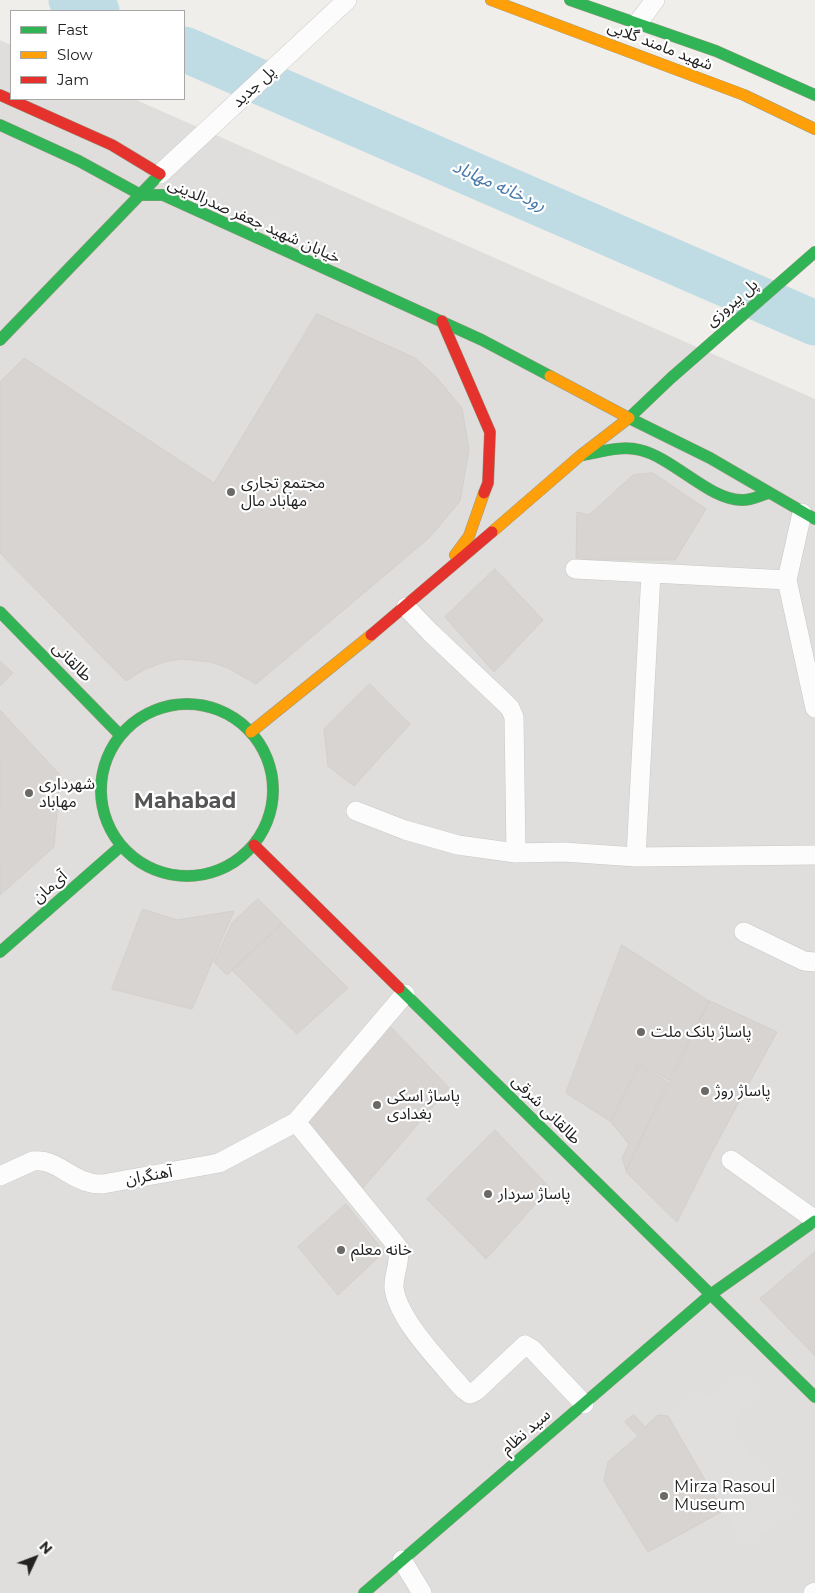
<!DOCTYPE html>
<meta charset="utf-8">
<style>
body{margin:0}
#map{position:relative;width:815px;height:1593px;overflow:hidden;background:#f0eeeb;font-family:Montserrat,sans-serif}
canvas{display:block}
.legend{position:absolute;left:10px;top:10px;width:175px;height:90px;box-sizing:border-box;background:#fff;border:1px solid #a7a7a7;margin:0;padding:6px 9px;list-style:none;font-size:15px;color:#222}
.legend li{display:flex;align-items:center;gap:10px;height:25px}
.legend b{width:25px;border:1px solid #a7a7a7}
.north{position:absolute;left:10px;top:1533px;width:50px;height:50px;-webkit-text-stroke:4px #fff;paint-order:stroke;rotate:47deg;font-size:14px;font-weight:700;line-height:20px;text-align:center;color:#222}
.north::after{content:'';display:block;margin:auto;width:18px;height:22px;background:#222;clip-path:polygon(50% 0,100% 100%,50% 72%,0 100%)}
</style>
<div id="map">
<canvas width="815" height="1593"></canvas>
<ul class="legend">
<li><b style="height:6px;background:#30b455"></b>Fast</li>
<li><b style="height:6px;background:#ff9f0a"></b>Slow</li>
<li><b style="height:6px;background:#e5322d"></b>Jam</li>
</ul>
<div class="north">N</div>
</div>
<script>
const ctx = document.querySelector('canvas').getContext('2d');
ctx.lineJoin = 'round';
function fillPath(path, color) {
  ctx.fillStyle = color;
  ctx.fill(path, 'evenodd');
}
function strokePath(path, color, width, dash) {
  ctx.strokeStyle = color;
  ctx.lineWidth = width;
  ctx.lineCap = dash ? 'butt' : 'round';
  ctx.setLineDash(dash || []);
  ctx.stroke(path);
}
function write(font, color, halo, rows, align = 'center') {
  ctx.font = font + ' Montserrat,"Noto Sans Arabic",sans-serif';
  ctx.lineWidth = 4.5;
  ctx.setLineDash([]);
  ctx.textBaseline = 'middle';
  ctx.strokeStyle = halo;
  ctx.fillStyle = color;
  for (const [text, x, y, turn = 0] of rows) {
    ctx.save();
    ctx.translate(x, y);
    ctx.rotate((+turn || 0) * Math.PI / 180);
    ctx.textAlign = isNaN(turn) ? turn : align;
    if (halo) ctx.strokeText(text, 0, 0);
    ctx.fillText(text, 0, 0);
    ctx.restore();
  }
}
const residential = new Path2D(`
 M0,40l11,5v54h123l681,300v1194h-815z`);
const parking = new Path2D(`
 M739,1375l19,18 -30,34 69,80 -52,40 -76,-131 26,-25 22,9z`);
const river = new Path2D(`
 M71,0l26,11
 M184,49l631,274`);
const building = new Path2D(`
 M317,314l98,44 21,19 26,31 7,42 -9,51 -30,36 -174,147 -28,-16 -17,-6 -28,-3 -16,2 -22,8 -19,12 -126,-128v-171l24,-24 190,125z
 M653,473l53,36 -31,51h-99l1,-48 12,3 44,-40z
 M495,569l48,51 -49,52 -49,-55z
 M0,661l13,12 -13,13z
 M370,684l40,40 -56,62 -26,-20 -4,-37z
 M0,710l60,65 -6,72 -54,48z
 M258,899l24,24 -55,52 -13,-13 18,-39z
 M143,909l34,11 57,-9 -42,98 -80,-20z
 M283,924l65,64 -51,46 -65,-64z
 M622,945l87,56 -40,79 -30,-16 -29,57 -44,-28z
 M710,1001l67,31 -64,118 -36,72 -51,-50z
 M389,1025l60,63 -87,101 -56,-66z
 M640,1066l28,16 -42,88 -4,-12 7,-14 -18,-22z
 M495,1130l55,58 -64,71 -59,-60z
 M346,1204l38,48 -46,43 -40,-48z
 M815,1252v104l-55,-57z
 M634,1415l11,12 13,-12 10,1 55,95 -75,41 -44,-71 4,-19 30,-26 -13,-14z`);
const street = new Path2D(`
 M637,24l18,-24
 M160,174l187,-174
 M802,513l-15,67 28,128
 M575,569l212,11
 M406,607l24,25 73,69 7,7 4,9 2,136
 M356,811l49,19 53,15 58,8 48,-1 72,5 179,-2
 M636,857l15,-284
 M744,932l60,29 11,1
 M296,1122l101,124c5,15 -4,28 -3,42 4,32 48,76 69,101l7,5 6,-3 49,-46 7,4 52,55
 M731,1160l84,60
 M0,1176l33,-15c21,-3 35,16 55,21 4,2 10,2 15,2l116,-21 77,-41 109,-128
 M402,1560l20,33
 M813,1593l2,-1`);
const fast = new Path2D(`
 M570,0l146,51 99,44
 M0,125l79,36 62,34h22l319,145 68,36
 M815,252l-144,126 -42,40 81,40 105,61
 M0,340l160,-166
 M583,455c18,-3 39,-10 57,-5 34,8 70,51 103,50 9,0 18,-5 26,-7
 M0,612l120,123
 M101 790a86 86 0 1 1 172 0a86 86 0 1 1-172 0Z
 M0,952l121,-106
 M399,988l416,409
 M364,1593l346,-298 105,-74`);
const slow = new Path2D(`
 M491,0l253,95 71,34
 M492,532l89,-77 48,-37 -79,-42
 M455,555l14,-19 15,-43
 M251,732l120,-97`);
const jam = new Path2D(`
 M0,95l112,50 48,29
 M442,321l48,111 -2,51 -4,10
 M371,635l121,-103
 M254,845l145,143`);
const markers = [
 [231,492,5,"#6a6968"],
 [29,793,5,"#6a6968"],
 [641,1032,5,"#6a6968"],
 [705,1091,5,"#6a6968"],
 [377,1105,5,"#6a6968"],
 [488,1194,5,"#6a6968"],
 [341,1250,5,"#6a6968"],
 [664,1496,5,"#6a6968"]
];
const streetNames = [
 ["شهید مامند گلابی",660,46,21],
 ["پل جدید",254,87,-43],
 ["خیابان شهید جعفر صدرالدینی",254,221,24],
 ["پل پیروزی",732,303,-41],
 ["طالقانی",72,662,45],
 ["آی‌مان",50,887,-41],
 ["طالقانی شرقی",546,1110,45],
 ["آهنگران",149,1176,-10],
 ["سید نظام",526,1432,-41]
];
const poiNames = [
 ["مجتمع تجاری",241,483],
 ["مهاباد مال",241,501],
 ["شهرداری",39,784],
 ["مهاباد",39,802],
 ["پاساژ بانک ملت",651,1032],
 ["پاساژ روژ",715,1091],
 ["پاساژ اسکی",387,1096],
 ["بغدادی",387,1114],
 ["پاساژ سردار",498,1194],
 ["خانه معلم",351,1250],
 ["Mirza Rasoul",674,1487],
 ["Museum",674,1505]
];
const waterNames = [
 ["رودخانه مهاباد",499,186,24]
];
const districtNames = [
 ["Mahabad",185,802]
];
fillPath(residential, '#dfdedc');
fillPath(parking, '#e0dfde');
strokePath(river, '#bfdbe3', 45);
fillPath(building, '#d7d4d2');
strokePath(building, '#d3d0cc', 1);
strokePath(street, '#c9c8c7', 20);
strokePath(fast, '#999a82', 12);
strokePath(slow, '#999a82', 12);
strokePath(jam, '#999a82', 12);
strokePath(street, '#fdfcfc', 19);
strokePath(fast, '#30b455', 11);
strokePath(slow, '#ff9f0a', 11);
strokePath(jam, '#e5322d', 11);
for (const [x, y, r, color] of markers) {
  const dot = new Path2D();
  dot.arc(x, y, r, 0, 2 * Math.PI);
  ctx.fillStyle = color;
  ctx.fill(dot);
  strokePath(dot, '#fff', 2);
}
write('16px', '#222', '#fff', streetNames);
write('16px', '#222', '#fff', poiNames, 'left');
write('italic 18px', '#4a7aab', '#fff', waterNames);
write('bold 21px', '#555', '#fff', districtNames);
</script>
